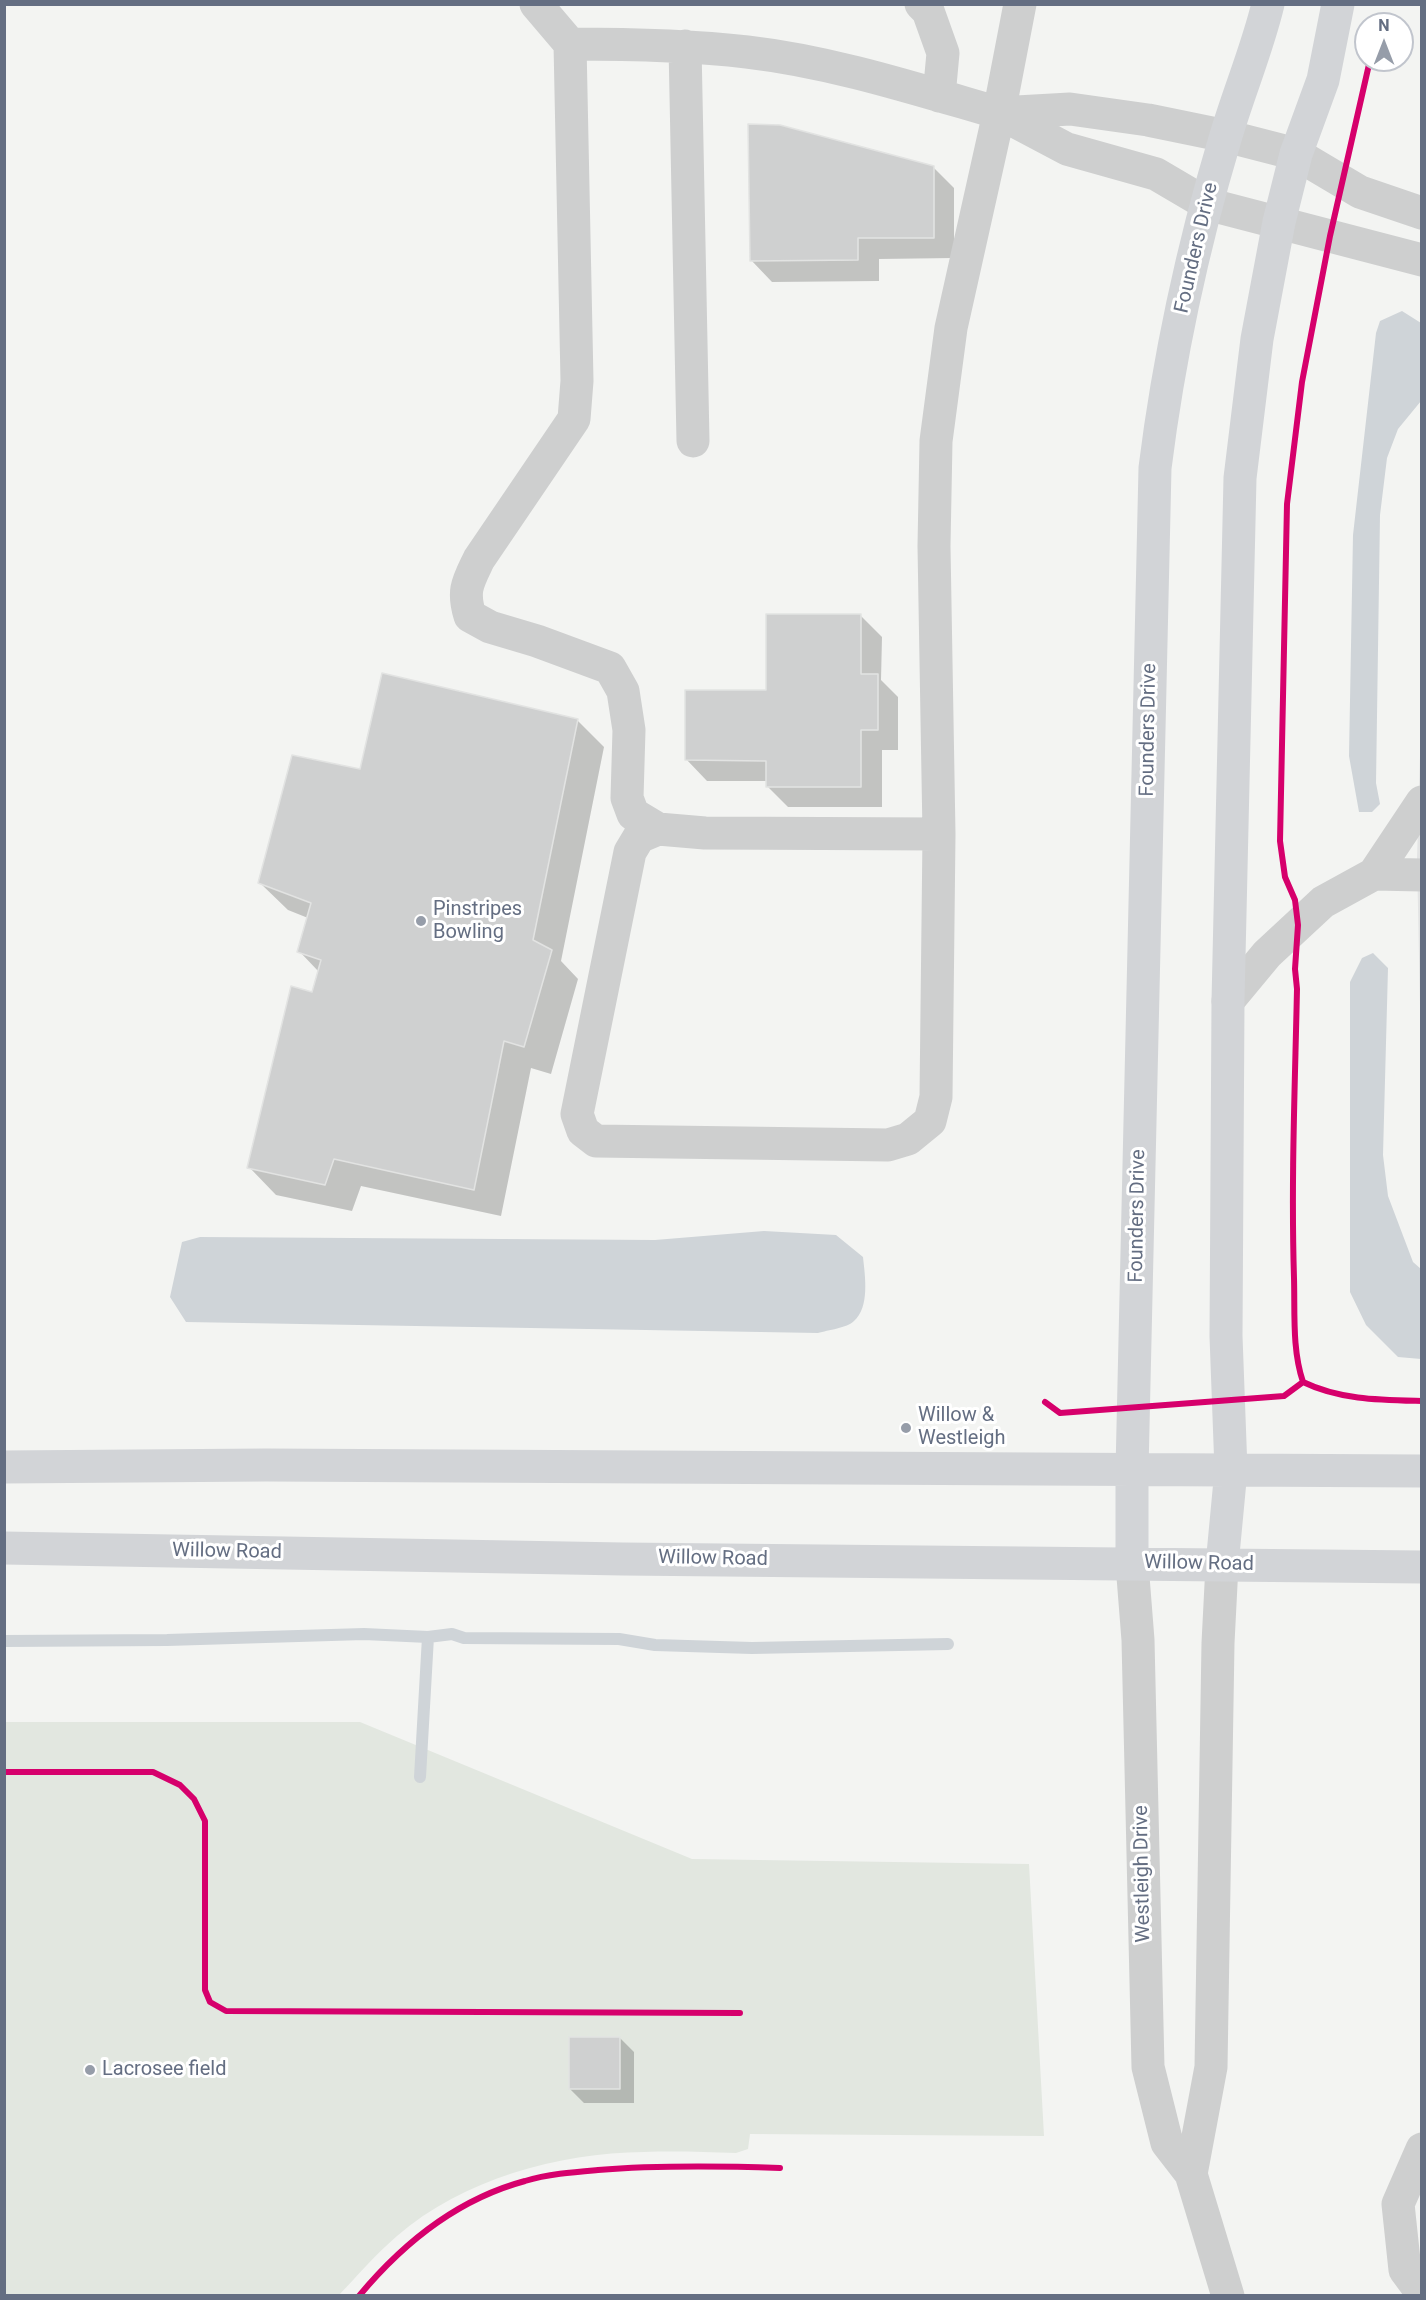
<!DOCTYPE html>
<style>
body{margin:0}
#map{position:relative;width:1426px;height:2300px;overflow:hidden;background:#f3f4f2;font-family:Roboto,sans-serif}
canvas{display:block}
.frame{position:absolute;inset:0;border:6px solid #646e82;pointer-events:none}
.north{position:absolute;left:1354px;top:12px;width:60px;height:60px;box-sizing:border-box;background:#fff;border:2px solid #c1c5cd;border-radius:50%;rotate:0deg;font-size:16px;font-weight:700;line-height:24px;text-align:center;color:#646e82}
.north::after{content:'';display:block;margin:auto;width:21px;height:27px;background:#969da9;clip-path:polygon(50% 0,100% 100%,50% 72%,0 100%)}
</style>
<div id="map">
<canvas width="1426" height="2300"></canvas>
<div class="frame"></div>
<div class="north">N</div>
</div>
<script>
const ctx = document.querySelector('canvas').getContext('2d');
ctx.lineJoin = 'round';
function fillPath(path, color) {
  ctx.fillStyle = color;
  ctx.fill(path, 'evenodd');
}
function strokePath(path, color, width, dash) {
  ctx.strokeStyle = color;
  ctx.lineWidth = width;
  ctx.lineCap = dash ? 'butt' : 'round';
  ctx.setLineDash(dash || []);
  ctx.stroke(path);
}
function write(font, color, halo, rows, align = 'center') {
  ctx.font = font + ' Roboto,sans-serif';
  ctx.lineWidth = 6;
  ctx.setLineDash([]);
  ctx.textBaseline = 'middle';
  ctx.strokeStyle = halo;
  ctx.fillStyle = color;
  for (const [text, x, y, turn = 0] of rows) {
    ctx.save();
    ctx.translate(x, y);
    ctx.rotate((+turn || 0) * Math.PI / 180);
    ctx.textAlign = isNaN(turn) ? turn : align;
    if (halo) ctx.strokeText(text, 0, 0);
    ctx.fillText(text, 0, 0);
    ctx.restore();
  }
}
const built = new Path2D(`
 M1421,721v334l-4,-196z`);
const green = new Path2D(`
 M5,1722h355l332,137 337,5 15,272 -294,-2 -2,15 -12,4c-31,-1 -62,-2 -92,-1 -86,1 -181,27 -247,84 -21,18 -39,39 -58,59h-334z`);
const water = new Path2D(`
 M1402,311l19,12v78l-23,28 -11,29 -7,57 -4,268 4,21 -8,8h-13l-10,-56 4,-221 23,-202 4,-12z
 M1373,953l15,15 -5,187 5,41 25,66 8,7v90l-23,-2 -32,-32 -16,-33v-310l12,-24z
 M764,1231l72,4 27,22c2,19 7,50 -9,64 -7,7 -26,9 -36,12l-632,-11 -16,-25 12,-55 18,-5 455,3z`);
const shadow = new Path2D(`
 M933,167l21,21v70l-75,1v22l-107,1 -21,-22z
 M860,615l22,22 -1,43 17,17v53h-16v57h-94l-21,-21v-5h-60l-21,-22z
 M577,720l27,27 -43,214 17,18 -27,95 -20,-6 -30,148 -140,-30 -9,25 -76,-16 -27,-28 70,-195 -20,-21 9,-33 -20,-8 -28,-27 101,-112z
 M620,2038l14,14v51h-50l-14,-14z`);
const stream = new Path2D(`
 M428,1637l24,-3 12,4 155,1 36,6 97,3 196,-4
 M4,1641l163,-1 197,-6 64,3 -8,140`);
const building = new Path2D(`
 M748,124l32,1 154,41v72h-76v22l-108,1z
 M766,614h95v60h17v56h-17v57h-95v-26l-81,-1v-70h81z
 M382,673l196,46 -45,221 19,10 -28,97 -20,-6 -30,149 -140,-31 -9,26 -78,-17 44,-182 21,6 9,-32 -24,-8 14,-49 -53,-20 34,-128 68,14z
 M569,2037h51v52h-51z`);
const minor = new Path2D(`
 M536,4l34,40
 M921,4l7,7 15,42 -4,43
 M685,46l8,395
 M999,113l68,36 89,25 51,30 215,56
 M999,113l71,-4 78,11 78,16 70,18 64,38 62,21
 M999,113l21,-109
 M658,829l-19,8 -9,15 -53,262 6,17 13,10 292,4 20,-6 22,-18 6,-24 3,-263 -5,-288 2,-105 15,-113 48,-215c-83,-24 -166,-51 -252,-61 -59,-7 -118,-8 -177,-8l7,337 -3,38 -95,140c-11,23 -17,31 -9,57l20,11 47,14 73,27 13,23 6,39 -2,68 6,16 25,15 47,4 234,1
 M1374,874l48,1
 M1228,1001l39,-47 56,-52 51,-28 48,-72
 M1132,1564l6,76 10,427 19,76 24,31 37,122
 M1422,2149l-24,55 7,66 17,23
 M1191,2174l20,-107 7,-424 4,-78`);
const major = new Path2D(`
 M4,1467l262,-2 1156,6
 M4,1548l619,11 799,8
 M1132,1564v-94l23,-1002c14,-112 38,-222 70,-329 13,-45 32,-89 43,-135
 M1222,1565l9,-95 -5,-134 2,-335 12,-523 17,-139 22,-117 17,-68 27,-74 15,-76`);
const cycleway = new Path2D(`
 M1370,60l-40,176 -28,146 -15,122 -7,337 5,36 10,23 3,25 -3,44 2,20c-2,96 -6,192 -3,289 1,34 -2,72 9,104 37,18 78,18 119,19
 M1045,1402l15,11 224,-17 19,-14
 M4,1772h149l27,13 14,14 11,22v169l5,12 16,9 514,2
 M359,2296c44,-53 99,-97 166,-115 23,-7 49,-9 73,-11 61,-5 121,-4 182,-2`);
const markers = [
 [421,921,6,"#969da9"],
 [906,1428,6,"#969da9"],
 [90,2070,6,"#969da9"]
];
const streetNames = [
 ["Founders Drive",1197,248,-77],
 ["Founders Drive",1149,730,-89],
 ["Founders Drive",1138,1216,-89],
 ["Willow Road",227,1552,1],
 ["Willow Road",713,1559,1],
 ["Willow Road",1199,1564,1],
 ["Westleigh Drive",1143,1874,-91]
];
const poiNames = [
 ["Pinstripes",433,910],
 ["Bowling",433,933],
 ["Willow &",918,1416],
 ["Westleigh",918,1439],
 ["Lacrosee field",102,2070]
];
fillPath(built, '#e3e4e4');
fillPath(green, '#e2e7e0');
fillPath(water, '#cfd4d8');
fillPath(shadow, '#0003');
strokePath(stream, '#cfd4d8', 12);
fillPath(building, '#cfd0d0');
strokePath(building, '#e2e3e2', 1.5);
strokePath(minor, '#cecfcf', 33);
strokePath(major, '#d2d4d7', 33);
strokePath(cycleway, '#d6006c', 6);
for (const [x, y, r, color] of markers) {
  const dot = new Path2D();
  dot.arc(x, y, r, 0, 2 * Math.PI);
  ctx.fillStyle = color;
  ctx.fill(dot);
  strokePath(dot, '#fff', 2);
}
write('20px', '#646e82', '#fff', streetNames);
write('20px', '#646e82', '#fff', poiNames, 'left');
</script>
